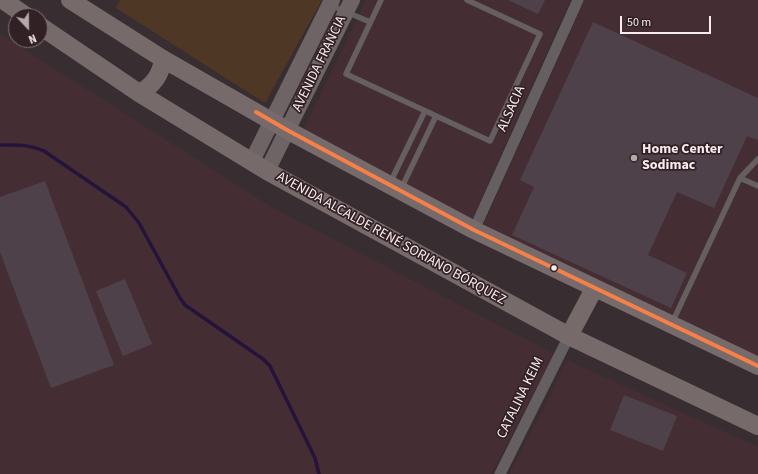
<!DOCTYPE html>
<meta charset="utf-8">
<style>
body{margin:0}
#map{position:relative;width:758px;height:474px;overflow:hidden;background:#382e31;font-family:"Source Sans 3",sans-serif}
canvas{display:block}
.north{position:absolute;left:8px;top:8px;width:40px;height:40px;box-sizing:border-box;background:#312125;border:1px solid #807275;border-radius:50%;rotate:158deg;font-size:11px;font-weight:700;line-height:16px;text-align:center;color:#f7ebee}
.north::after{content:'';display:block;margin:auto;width:14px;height:18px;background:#b4a9ac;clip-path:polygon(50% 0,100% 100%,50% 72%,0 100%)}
.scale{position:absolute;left:620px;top:16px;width:91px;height:18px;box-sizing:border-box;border:2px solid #f7ebee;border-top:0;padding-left:5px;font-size:12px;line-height:14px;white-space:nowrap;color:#f7ebee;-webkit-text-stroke:3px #312125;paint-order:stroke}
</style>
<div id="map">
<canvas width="758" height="474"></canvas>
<div class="north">N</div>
<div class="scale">50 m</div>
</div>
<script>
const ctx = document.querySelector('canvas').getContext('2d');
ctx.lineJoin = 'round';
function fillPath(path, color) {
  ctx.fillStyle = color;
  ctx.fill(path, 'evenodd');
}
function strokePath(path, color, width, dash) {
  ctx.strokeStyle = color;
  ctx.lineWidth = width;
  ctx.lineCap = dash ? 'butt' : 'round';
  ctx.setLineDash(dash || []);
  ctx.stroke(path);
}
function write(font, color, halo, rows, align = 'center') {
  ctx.font = font + ' "Source Sans 3",sans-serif';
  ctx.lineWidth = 3.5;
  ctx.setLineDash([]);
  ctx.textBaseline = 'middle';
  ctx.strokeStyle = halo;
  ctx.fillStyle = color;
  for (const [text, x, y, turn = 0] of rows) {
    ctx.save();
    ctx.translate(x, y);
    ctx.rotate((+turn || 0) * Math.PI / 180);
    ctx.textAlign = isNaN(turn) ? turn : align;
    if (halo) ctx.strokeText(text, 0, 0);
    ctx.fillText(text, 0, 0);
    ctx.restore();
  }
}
const built = new Path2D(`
 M366,0h204l-98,219 -168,-90z
 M585,0h173v358l-156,-73 -118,-61z
 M0,34l273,174 281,146 -63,120h-491z
 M567,360l191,87v27h-249l33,-62z`);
const green = new Path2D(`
 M120,0h202l-57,103 -149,-95z`);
const stream = new Path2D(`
 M0,145c16,0 29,-1 44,6l82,56 13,16 41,75 5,7 78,54 7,7 45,92 4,16`);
const building = new Path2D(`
 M508,0h37l-7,14z
 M593,22l165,76v42l-11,-4 -33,72 -37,-16 -29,63 39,18 -16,35 -159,-73 22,-48 -14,-7z
 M45,181l69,184 -63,23 -51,-136v-55z
 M125,279l27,65 -29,12 -27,-65z
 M624,395l53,21 -14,35 -53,-21z`);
const lane = new Path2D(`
 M381,0l-35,74 144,67 50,-107 -73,-34
 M330,5l40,17
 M740,178l18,8
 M390,183l35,-72
 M401,189l35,-73
 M672,323l68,-145 18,-19`);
const street = new Path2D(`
 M474,230l104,-230
 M500,474l69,-138`);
const secondary = new Path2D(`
 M252,161l80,-161
 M267,171l85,-171`);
const primary = new Path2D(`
 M3,0l23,16
 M70,0l93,59 124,71 187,100 284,136
 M40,26l99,67 128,78 302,165 189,90
 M139,93c14,-7 22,-18 24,-34
 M569,336l25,-47`);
const bus1 = new Path2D(`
 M256,112l31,18 187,100 284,136`);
const markers = [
 [634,158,4,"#b4a9ac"],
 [554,268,3.5,"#f7ebee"]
];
const streetNames = [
 ["AVENIDA FRANCIA",320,64,-64],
 ["ALSACIA",512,109,-66],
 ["AVENIDA ALCALDE RENÉ SORIANO BÓRQUEZ",391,239,29],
 ["CATALINA KEIM",521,398,-64]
];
const poiNames = [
 ["Home Center",642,150],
 ["Sodimac",642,166]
];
fillPath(built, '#442e34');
fillPath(green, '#4e3725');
strokePath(stream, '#26133c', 3.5);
fillPath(building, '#4e414a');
strokePath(lane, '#665f61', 5.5);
strokePath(street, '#665f61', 11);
strokePath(secondary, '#6e6465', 16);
strokePath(primary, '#776a6a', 18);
strokePath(bus1, '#f78048', 4);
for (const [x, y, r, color] of markers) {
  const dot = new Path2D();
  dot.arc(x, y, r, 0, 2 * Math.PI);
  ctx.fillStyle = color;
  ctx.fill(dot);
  strokePath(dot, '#312125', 1.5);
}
write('14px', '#f7ebee', '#312125', streetNames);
write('bold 14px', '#f7ebee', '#312125', poiNames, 'left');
</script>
